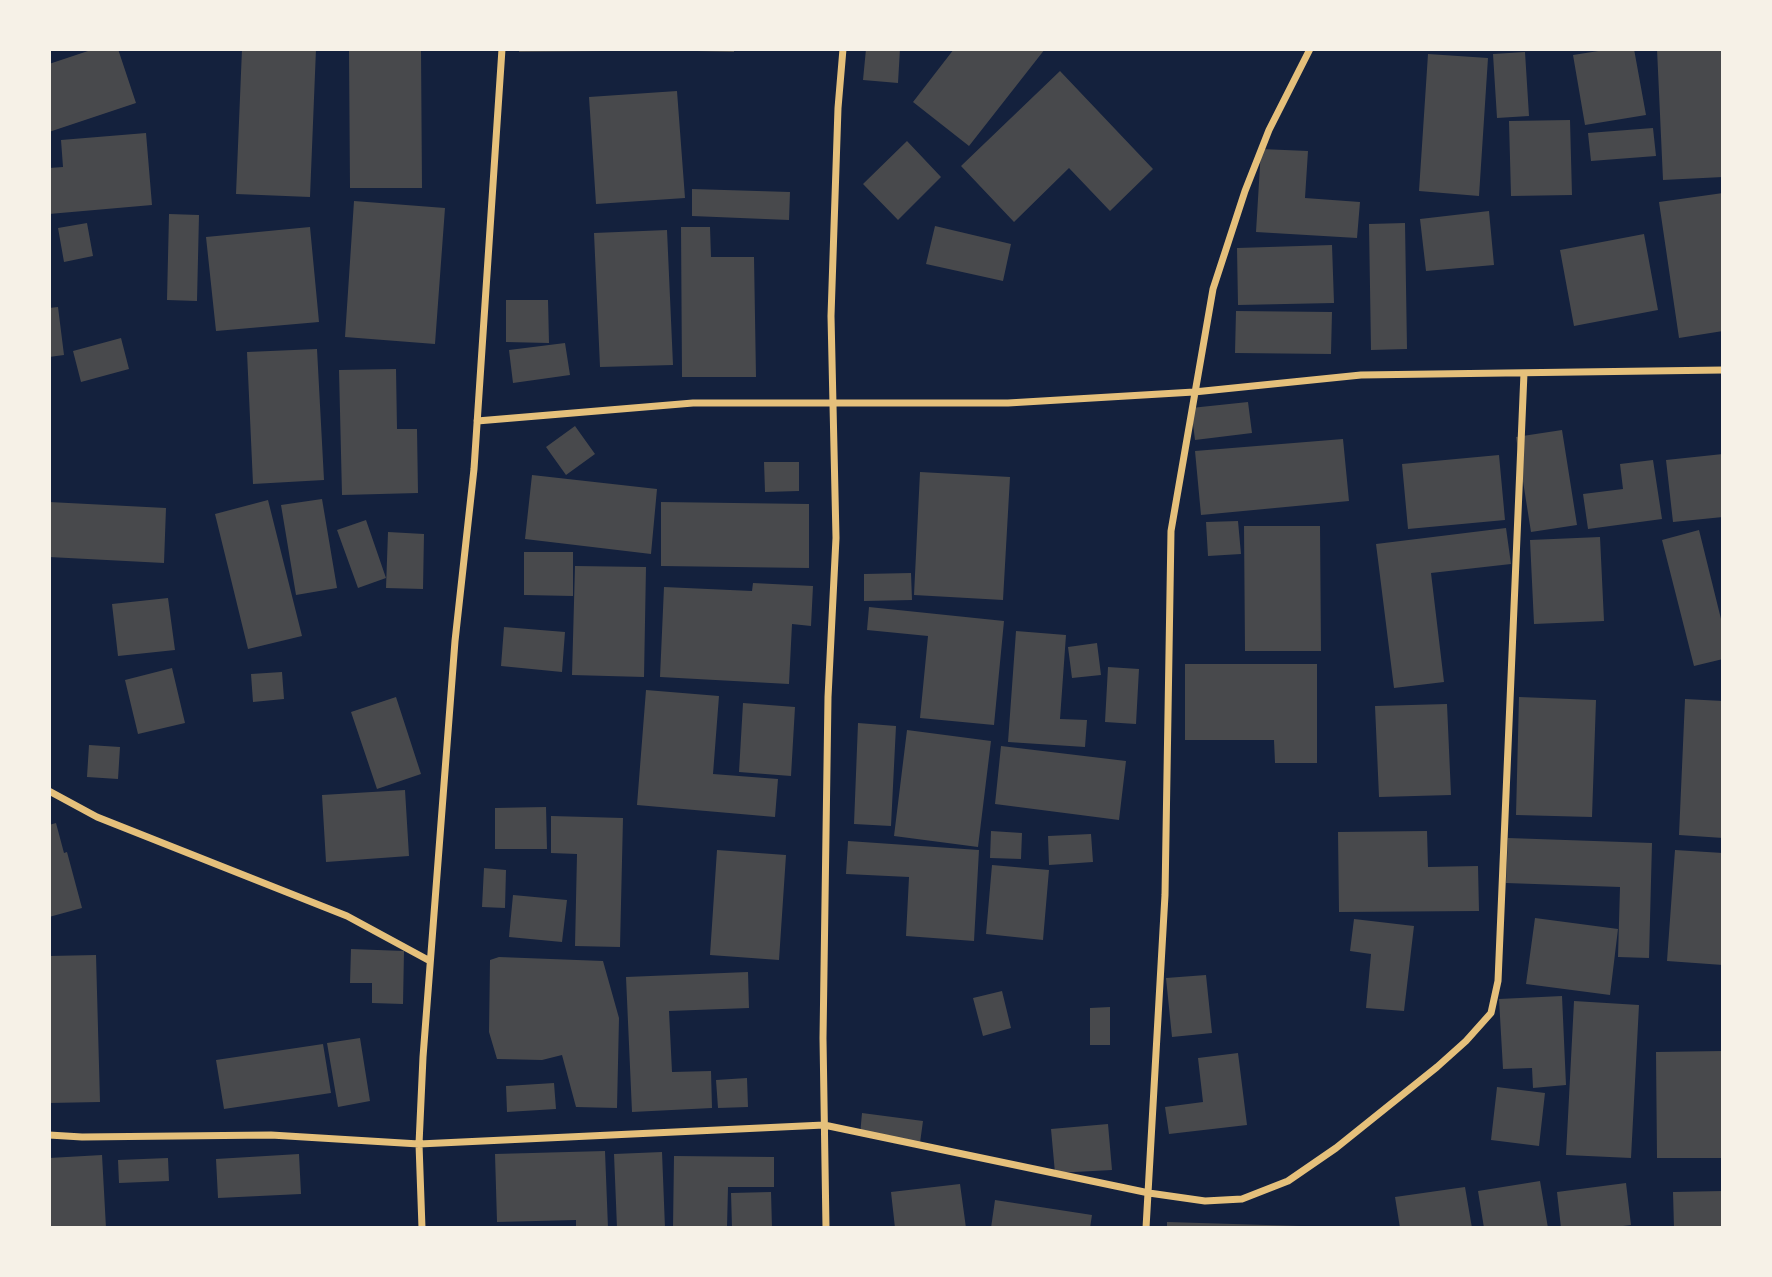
<!DOCTYPE html>
<style>
body{margin:0}
#map{position:relative;width:1772px;height:1277px;overflow:hidden;background:#14213d;font-family:Jost,sans-serif}
canvas{display:block}
.frame{position:absolute;inset:0;border:51px solid #f6f1e7;pointer-events:none}
</style>
<div id="map">
<canvas width="1772" height="1277"></canvas>
<div class="frame"></div>
</div>
<script>
const ctx = document.querySelector('canvas').getContext('2d');
ctx.lineJoin = 'round';
function fillPath(path, color) {
  ctx.fillStyle = color;
  ctx.fill(path, 'evenodd');
}
function strokePath(path, color, width, dash) {
  ctx.strokeStyle = color;
  ctx.lineWidth = width;
  ctx.lineCap = dash ? 'butt' : 'round';
  ctx.setLineDash(dash || []);
  ctx.stroke(path);
}
const building = new Path2D(`
 M94,49h24l18,54 -87,29v-68z
 M242,49h74l-6,148 -74,-3z
 M519,49h87v2l-87,1z
 M697,49h37v3l-37,-1z
 M866,49h34l-2,34 -35,-3z
 M954,49h91l-76,97 -56,-44z
 M1611,49h23l12,66 -61,10 -12,-70z
 M1657,49h66v128l-60,3z
 M349,50h72l1,138h-72z
 M1525,52l4,64 -32,2 -4,-64z
 M1428,54l60,4 -9,138 -60,-5z
 M1060,71l93,98 -43,42 -41,-43 -55,54 -53,-56z
 M677,91l8,107 -89,6 -7,-107z
 M1570,120l2,75 -61,1 -2,-75z
 M1653,128l3,28 -65,5 -3,-28z
 M146,133l6,72 -103,9v-46l14,-1 -2,-27z
 M907,141l34,36 -43,43 -35,-36z
 M1261,149l47,2 -3,47 55,4 -3,36 -101,-6z
 M692,189l98,3 -1,28 -97,-4z
 M1723,193v138l-44,7 -20,-136z
 M354,201l91,7 -10,136 -90,-7z
 M1489,211l5,54 -68,6 -6,-52z
 M169,214l30,1 -2,86 -30,-1z
 M87,223l6,33 -29,6 -6,-34z
 M1405,223l2,126 -36,1 -2,-126z
 M935,226l76,18 -8,37 -77,-17z
 M310,227l9,95 -103,9 -10,-94z
 M681,227h29l1,30h43l2,120h-74z
 M667,230l6,135 -73,2 -6,-134z
 M1644,234l14,76 -84,16 -14,-76z
 M1332,245l2,58 -96,2 -1,-57z
 M506,300h42l1,43 -43,-1z
 M58,307l6,48 -15,2v-49z
 M1236,311l96,1 -1,42 -96,-1z
 M121,338l8,31 -48,13 -8,-31z
 M565,343l5,32 -57,8 -4,-33z
 M317,349l7,131 -71,4 -6,-132z
 M396,369l1,60h20l1,64 -76,2 -3,-125z
 M1248,402l4,31 -57,7 -4,-32z
 M575,426l20,28 -29,21 -20,-28z
 M1562,430l15,95 -46,7 -15,-95z
 M1343,439l6,62 -148,14 -6,-64z
 M1723,454v63l-50,5 -7,-62z
 M1499,455l6,65 -97,9 -6,-65z
 M1653,460l9,59 -74,10 -5,-35 40,-5 -3,-25z
 M764,462h35v29l-34,1z
 M920,472l90,5 -7,123 -89,-5z
 M532,475l125,14 -6,65 -126,-15z
 M322,499l15,89 -41,7 -15,-90z
 M268,500l34,136 -54,13 -33,-135z
 M49,502l117,6 -2,55 -115,-6z
 M661,502l148,2v64l-148,-2z
 M366,520l20,58 -28,10 -21,-58z
 M1238,521l3,33 -33,2 -2,-34z
 M1244,526h76l1,125h-76z
 M1506,528l5,36 -80,9 13,109 -50,6 -18,-144z
 M1699,530l24,97v32l-29,7 -32,-126z
 M388,532l36,2 -1,55 -37,-1z
 M1600,537l4,84 -70,3 -4,-84z
 M524,552h49v44l-49,-1z
 M575,566l71,1 -2,110 -72,-2z
 M911,573l1,27 -48,1v-27z
 M753,583l60,3 -2,40 -19,-2 -3,60 -129,-7 4,-90 88,4z
 M168,598l7,52 -57,6 -6,-52z
 M869,607l135,14 -10,104 -74,-7 8,-82 -61,-6z
 M504,627l61,5 -3,40 -61,-6z
 M1016,631l50,4 -6,84 27,1 -2,27 -77,-5z
 M1097,643l4,32 -29,3 -4,-31z
 M1185,664h132v99h-42l-1,-23h-89z
 M1108,667l31,2 -3,55 -31,-2z
 M172,668l13,55 -47,11 -13,-54z
 M282,672l2,27 -31,3 -2,-28z
 M646,690l73,6 -6,78 65,5 -3,38 -138,-12z
 M396,697l25,77 -44,15 -26,-77z
 M1519,697l77,3 -4,117 -76,-2z
 M1685,699l38,2v137l-44,-3z
 M743,703l52,4 -4,69 -52,-4z
 M1447,704l4,91 -72,2 -4,-91z
 M858,723l38,3 -5,100 -37,-2z
 M907,730l84,11 -13,106 -84,-11z
 M89,745l31,2 -2,32 -31,-2z
 M1001,746l125,15 -7,59 -124,-16z
 M405,790l4,66 -83,6 -4,-67z
 M546,807l1,42h-52v-41z
 M551,816l72,2 -3,129 -45,-1 2,-92 -26,-1z
 M56,823l8,30 3,-1 15,56 -33,9v-92z
 M991,831l31,2 -1,26 -31,-1z
 M1427,831l1,36 50,-1 1,45 -140,1 -1,-80z
 M1091,834l2,28 -44,3 -1,-29z
 M1508,838l144,5 -3,115 -31,-1 2,-70 -114,-4z
 M848,841l131,9 -5,91 -68,-5 3,-59 -63,-3z
 M717,850l69,5 -7,105 -69,-5z
 M1675,850l48,3v112l-56,-4z
 M992,865l57,5 -6,70 -57,-6z
 M484,868l22,2 -1,38 -23,-1z
 M513,895l54,5 -5,42 -53,-5z
 M1535,918l83,11 -8,66 -84,-11z
 M1354,919l60,7 -10,85 -38,-3 5,-54 -21,-3z
 M351,949l53,2 -1,53 -31,-1v-20h-22z
 M96,955l4,147 -51,1v-147z
 M499,957l104,4 16,57 -2,90 -41,-1 -14,-52 -20,5 -45,-1 -8,-27 1,-72z
 M748,972l1,36 -80,3 3,61 39,-1 1,37 -80,4 -6,-135z
 M1206,975l6,58 -40,4 -6,-59z
 M1002,991l9,37 -28,8 -10,-38z
 M1562,996l4,89 -33,3 -1,-20 -29,1 -4,-70z
 M1574,1001l65,4 -8,153 -65,-3z
 M1110,1007v38h-20v-37z
 M360,1038l10,63 -32,6 -11,-64z
 M323,1044l8,49 -107,16 -8,-49z
 M1723,1051v107h-66l-1,-106z
 M1238,1053l9,72 -78,9 -4,-27 38,-5 -5,-44z
 M747,1078l1,29 -30,1 -2,-28z
 M554,1083l2,26 -49,3 -1,-26z
 M1497,1087l48,6 -6,53 -48,-6z
 M862,1113l61,8 -3,22 -60,-8z
 M1108,1124l4,46 -57,3 -4,-44z
 M605,1151l3,77h-32v-8l-79,2 -2,-68z
 M662,1152l3,76h-48l-3,-74z
 M299,1154l2,40 -83,4 -2,-39z
 M102,1155l4,73h-57v-70z
 M674,1156l100,1v30h-46l-1,41h-54z
 M168,1158l1,23 -50,2 -1,-23z
 M1540,1181l8,47h-64l-6,-37z
 M1626,1183l5,42 -24,3h-46l-4,-36z
 M960,1184l6,44h-71l-4,-36z
 M1465,1187l7,41h-72l-5,-31z
 M1723,1191v37h-49l-1,-36z
 M771,1192l1,36h-40l-1,-35z
 M995,1200l97,15 -2,13h-99z
 M1167,1222l133,4v2h-133z`);
const minor = new Path2D(`
 M477,421l216,-18h315l186,-11 167,-17 362,-5
 M49,791l48,26 250,99 83,45
 M49,1135l33,2 189,-2 148,9 405,-19 325,68 56,8 37,-2 46,-18 48,-33 101,-81 29,-26 25,-28 7,-32 26,-608
 M422,1228l-3,-84 4,-87 32,-416 19,-172 28,-420
 M826,1228l-3,-190 5,-341 8,-159 -5,-222 7,-208 5,-59
 M1146,1228l19,-333 6,-364 42,-242 32,-98 24,-61 41,-81`);
fillPath(building, '#48494c');
strokePath(minor, '#e5c07b', 7);
</script>
